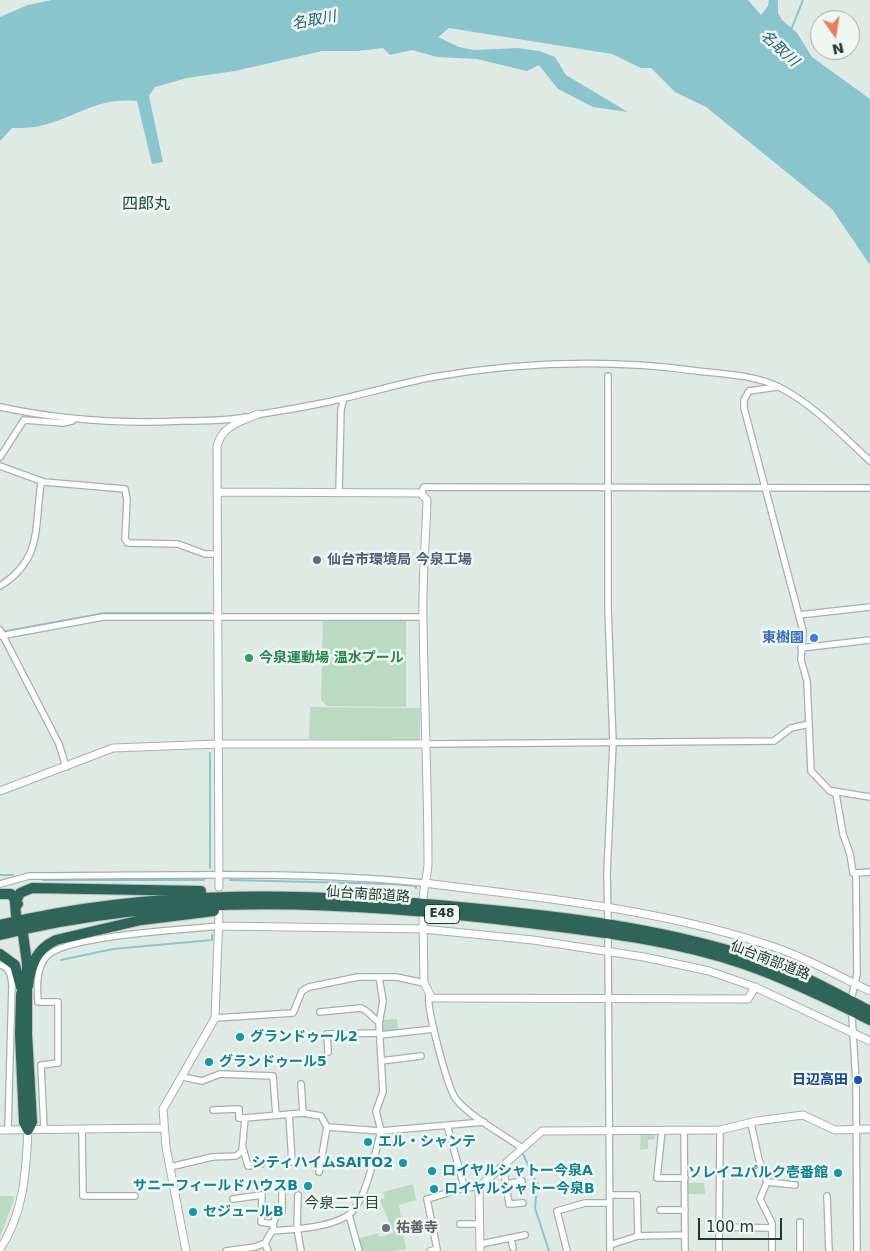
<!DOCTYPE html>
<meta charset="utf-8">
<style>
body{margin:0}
#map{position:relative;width:870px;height:1251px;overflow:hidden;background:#e0eae5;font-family:"DejaVu Sans",sans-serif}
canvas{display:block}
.north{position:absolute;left:810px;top:10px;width:50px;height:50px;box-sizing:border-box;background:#f0f7f3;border:1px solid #9eaba6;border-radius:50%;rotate:167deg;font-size:14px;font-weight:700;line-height:20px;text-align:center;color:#223932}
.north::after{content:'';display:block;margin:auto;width:18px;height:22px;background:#ea7d5e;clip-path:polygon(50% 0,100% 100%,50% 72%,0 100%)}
.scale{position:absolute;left:698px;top:1218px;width:84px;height:22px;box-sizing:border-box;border:2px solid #223932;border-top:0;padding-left:6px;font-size:15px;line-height:18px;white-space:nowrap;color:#223932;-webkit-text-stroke:4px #f0f7f3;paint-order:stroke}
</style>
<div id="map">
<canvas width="870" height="1251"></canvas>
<div class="north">N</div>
<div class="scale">100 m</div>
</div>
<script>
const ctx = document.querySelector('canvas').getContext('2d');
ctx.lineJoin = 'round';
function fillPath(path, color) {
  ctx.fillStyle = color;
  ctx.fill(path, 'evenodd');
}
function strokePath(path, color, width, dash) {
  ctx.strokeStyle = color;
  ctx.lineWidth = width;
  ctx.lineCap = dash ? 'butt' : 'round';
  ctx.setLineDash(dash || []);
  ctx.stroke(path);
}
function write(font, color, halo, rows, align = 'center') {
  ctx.font = font + ' "DejaVu Sans","Noto Sans JP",sans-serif';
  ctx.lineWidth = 5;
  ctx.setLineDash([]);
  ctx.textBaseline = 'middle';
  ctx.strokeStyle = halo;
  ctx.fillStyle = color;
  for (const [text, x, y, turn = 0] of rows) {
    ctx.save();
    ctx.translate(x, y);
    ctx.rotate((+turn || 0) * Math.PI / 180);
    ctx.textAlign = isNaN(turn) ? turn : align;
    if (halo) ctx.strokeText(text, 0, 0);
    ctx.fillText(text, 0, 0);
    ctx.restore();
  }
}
const green = new Path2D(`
 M323,619h83v88l-79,-1 -6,-6z
 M310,707l110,1v32l-111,-1z
 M397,1019l1,12 -15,1v-12z
 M641,1133l14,1v5l-7,1v9l-8,1z
 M687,1183h17l1,11h-17z
 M413,1184l3,16 -17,5 7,44 -11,2h-33l-3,-13 19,-5 1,4 15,-4 -14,-33 5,-2 -2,-6z
 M0,1196h13l1,4 -14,37z`);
const water = new Path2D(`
 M52,0h696l13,15 7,-9 1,-6h9v13l4,7 15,13 15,24 58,42v166l-38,-56 -126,-102 -31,-15 -24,-24h-10l-29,-14 -163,-26 -11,9 21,10 15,3 44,-2 21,3 16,6 11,18 62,37 -35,-5 -35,-18 -19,-24 -12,6 -50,-12 -40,-2 -25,-7 -22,5 -7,-7 -26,3h-35l-87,20 -48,7 -32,9 -6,9 14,66 -11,2 -15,-63c-42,-4 -61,17 -97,25 -9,2 -19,2 -28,2l-12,13v-124l28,-12z`);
const stream = new Path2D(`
 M791,30l12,-30
 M1,632l104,-19h105
 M210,868v-115
 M0,875h13
 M43,880h161
 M230,880l164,4 21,2 1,2
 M61,960l52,-11 99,-9v-5
 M523,1154l14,30 -2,24 14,43`);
const minor = new Path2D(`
 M777,387l-28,4 -5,9v8l59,223 -2,29 6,21 4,90 19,20 6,3 7,40 7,20 3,19h2l1,4 1,97 -5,22
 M0,407c60,13 120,17 182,14 21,0 44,0 64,-4
 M256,415c28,-5 57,-9 85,-16 31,-7 61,-16 92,-22 88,-15 176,-18 264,-6 26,3 58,4 82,16 34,17 63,48 91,74
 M0,457l24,-37 39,3 9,-2
 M0,466l44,16
 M339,493l2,-84 3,-10
 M421,493l3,-6 446,1
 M0,586c43,-27 34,-58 41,-102l3,-2 81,7 2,11 -2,39 3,4 50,1 27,10h13
 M799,615l71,-8
 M0,630l59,114 7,23
 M0,636l103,-19h320
 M801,648l69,-8
 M428,744l346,-3 17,-13 18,-4
 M833,791l37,6
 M855,873l15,-1
 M0,884l29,-8c131,0 264,-6 395,7
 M608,920l-1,-47 6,-130 -5,-134v-233
 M608,938l2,313
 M0,965c10,2 11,11 12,20l-4,144
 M429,995c-3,13 19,94 27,104 15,19 47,35 66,49
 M320,1012l41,-4c8,3 11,10 18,14
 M852,1016l4,66 1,169
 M215,1018l78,-5 9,-22 7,-4 49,-10h38l28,6
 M380,1035l54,-6
 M328,1052l-1,-18 53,-1
 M381,1061l40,-5
 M183,1077l19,4 18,-7 53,2 3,39
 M301,1084l2,29
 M213,1110l26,-1v9h6
 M289,1114l3,48
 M751,1123l8,37 8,22 -7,17 12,24v28
 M447,1125l17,61
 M44,1129l-3,-64 17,-2v-61h-20c-1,-15 -2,-33 8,-45 19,-22 139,-27 173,-31
 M82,1129l1,67h52
 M662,1130l-5,48h28
 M684,1130l1,121
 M243,1148l5,18 13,-2
 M503,1165l6,39 14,-1
 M170,1167l42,-10 24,-1 6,-5 3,-33 58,-5 18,3 6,11 54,4 -5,-20 7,-19 -4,-68 4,-23 -4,-24
 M319,1172l8,-45
 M767,1182l28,3
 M506,1184l16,-3
 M298,1195l-1,33 4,23
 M610,1195h27l1,41
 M827,1196l2,55
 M233,1199l29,-4 -1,27 12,2 1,6
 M660,1210h25
 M349,1215l10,36
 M800,1222v29
 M273,1224l4,-10 5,-2v-19
 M460,1224h20
 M719,1227l53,1
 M511,1238l2,10
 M481,1244l44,-9
 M610,1245l28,-9 47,-1
 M226,1251l29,-4 10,-4
 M268,1251l-3,-8 7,-12c23,-2 55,-3 75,-15 19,-12 28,-64 34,-85l103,-9
 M430,1251l7,-2 -10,-50c18,-4 34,-13 52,-12
 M567,1251l-10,-40 28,-8h25
 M719,1251l1,-121`);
const tertiary = new Path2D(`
 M217,492l204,1 6,7c-1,39 -5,78 -4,118 1,82 5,164 5,247 -1,12 -4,21 -5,33
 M0,791l113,-43 106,-4h209
 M424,883c119,15 239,26 353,65 32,11 63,29 93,43
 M219,887l-2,-440c4,-21 23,-25 41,-33
 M423,917l1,66 8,15 316,1 7,-12
 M219,926l204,3 110,11 111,17 65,14 46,16 115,54
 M0,1130l164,-2
 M0,1249c24,-36 26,-77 28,-119
 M186,1251l-20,-104 -3,-38 52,-91 4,-104
 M480,1251l-1,-64 63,-56 178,-1 37,-9 46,-6 32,15 35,-1`);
const motorway = new Path2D(`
 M0,894h11l7,10
 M16,915l-1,-12 5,-10 12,-5 169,3
 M0,925c159,-38 319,-32 480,-16 98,9 196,22 289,54 35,12 68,31 101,48
 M23,934l4,29v71l5,88 -4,8
 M0,935c173,-44 353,-34 529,-12 72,9 145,17 215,41 43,15 85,35 126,56
 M0,954l15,11 6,22
 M28,986c3,-21 7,-36 28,-46l85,-20 73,-9
 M21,994l-1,40 4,88 4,8`);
const markers = [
 [317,560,5,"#5c6f8a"],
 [814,638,5,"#3f7fe0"],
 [249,658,5,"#2e9e5b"],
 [240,1037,5,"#0f9aa8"],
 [209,1062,5,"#0f9aa8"],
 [858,1080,5,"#1a4fb4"],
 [368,1142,5,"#0f9aa8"],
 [403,1163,5,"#0f9aa8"],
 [432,1171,5,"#0f9aa8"],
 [838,1173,5,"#0f9aa8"],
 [308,1186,5,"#0f9aa8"],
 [434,1189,5,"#0f9aa8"],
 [193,1212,5,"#0f9aa8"],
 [386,1228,5,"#6b7280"]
];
const shields = [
 [442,914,35]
];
const shieldNames = [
 ["E48",442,914]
];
const serviceNames = [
 ["仙台市環境局 今泉工場",327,560]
];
const shopNames = [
 ["東樹園",804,638]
];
const leisureNames = [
 ["今泉運動場 温水プール",259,658]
];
const streetNames = [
 ["仙台南部道路",368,895,4],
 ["仙台南部道路",770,961,21]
];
const cultureNames = [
 ["グランドゥール2",250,1037],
 ["グランドゥール5",219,1062],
 ["エル・シャンテ",378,1142],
 ["シティハイムSAITO2",393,1163,"right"],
 ["ロイヤルシャトー今泉A",442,1171],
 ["ソレイユパルク壱番館",828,1173,"right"],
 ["サニーフィールドハウスB",298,1186,"right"],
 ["ロイヤルシャトー今泉B",444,1189],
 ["セジュールB",203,1212]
];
const transitNames = [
 ["日辺高田",848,1080]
];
const worshipNames = [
 ["祐善寺",396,1228]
];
const waterNames = [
 ["名取川",314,21,-11],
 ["名取川",779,49,42]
];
const neighbourhoodNames = [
 ["今泉二丁目",342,1204]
];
const quarterNames = [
 ["四郎丸",146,205]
];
fillPath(green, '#badac2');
fillPath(water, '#8ac4cd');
strokePath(stream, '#8ac4cd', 2);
strokePath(minor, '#a3b1ac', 8);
strokePath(tertiary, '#a3b1ac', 9);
strokePath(motorway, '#bdc4c2', 12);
strokePath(minor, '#fff', 5.5);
strokePath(tertiary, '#fff', 7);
strokePath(motorway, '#2f6458', 10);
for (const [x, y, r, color] of markers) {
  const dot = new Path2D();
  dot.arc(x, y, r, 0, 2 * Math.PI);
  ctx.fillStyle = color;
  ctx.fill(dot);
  strokePath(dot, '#f0f7f3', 2);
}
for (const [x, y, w] of shields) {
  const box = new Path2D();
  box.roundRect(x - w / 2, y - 9.5, w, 19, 4);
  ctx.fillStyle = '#f0f7f3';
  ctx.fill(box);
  strokePath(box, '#223932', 1);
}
write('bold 12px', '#223932', null, shieldNames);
write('bold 14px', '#4e5e75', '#f0f7f3', serviceNames, 'left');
write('bold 14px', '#366cbe', '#f0f7f3', shopNames, 'right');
write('bold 14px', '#27864d', '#f0f7f3', leisureNames, 'left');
write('14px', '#223932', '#f0f7f3', streetNames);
write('bold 14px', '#0d838f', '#f0f7f3', cultureNames, 'left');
write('bold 14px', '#164399', '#f0f7f3', transitNames, 'right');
write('bold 14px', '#5b616d', '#f0f7f3', worshipNames, 'left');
write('italic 15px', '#1f6571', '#f0f7f3', waterNames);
write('15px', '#1f4a3f', '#f0f7f3', neighbourhoodNames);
write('16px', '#1f4a3f', '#f0f7f3', quarterNames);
</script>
